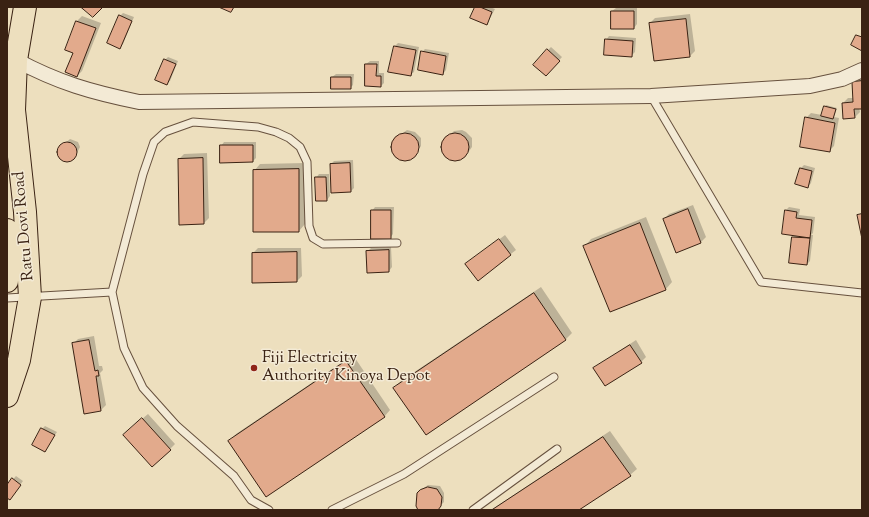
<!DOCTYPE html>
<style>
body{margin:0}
#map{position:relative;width:869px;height:517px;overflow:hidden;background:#eddfbe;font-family:"Sorts Mill Goudy",serif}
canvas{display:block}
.frame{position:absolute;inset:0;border:8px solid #3a2213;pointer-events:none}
</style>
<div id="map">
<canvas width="869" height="517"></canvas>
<div class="frame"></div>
</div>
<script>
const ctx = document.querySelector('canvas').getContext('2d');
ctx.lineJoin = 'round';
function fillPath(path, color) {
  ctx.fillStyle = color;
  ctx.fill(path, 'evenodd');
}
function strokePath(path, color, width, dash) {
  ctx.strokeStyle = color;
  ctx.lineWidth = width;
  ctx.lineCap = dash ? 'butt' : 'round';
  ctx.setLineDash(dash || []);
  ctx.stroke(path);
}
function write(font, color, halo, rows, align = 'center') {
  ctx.font = font + ' "Sorts Mill Goudy",serif';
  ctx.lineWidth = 3;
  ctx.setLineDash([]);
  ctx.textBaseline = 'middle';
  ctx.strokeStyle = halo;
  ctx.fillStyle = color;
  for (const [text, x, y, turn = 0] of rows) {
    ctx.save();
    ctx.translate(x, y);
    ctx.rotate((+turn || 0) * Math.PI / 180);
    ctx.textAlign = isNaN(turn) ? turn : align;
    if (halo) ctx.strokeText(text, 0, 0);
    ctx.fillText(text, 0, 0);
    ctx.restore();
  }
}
const shadow = new Path2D(`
 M476,7h14l5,2 -8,15z
 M616,8h21v16l-3,4 -22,-17z
 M123,13l11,4 -11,27 -4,4 1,-32z
 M690,14l5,37 -5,5 -40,-33 5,-5z
 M82,16l19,7 -19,48 -5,5 -3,-24 -8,-3 11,-28z
 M609,36l27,2 -1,14 -4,4 -25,-16z
 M398,43l21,4 -5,25 -4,3 -15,-29z
 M551,47l11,10 -16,18 2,-25z
 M425,49l24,4 -3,17 -3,4 -21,-22z
 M168,57l10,4 -8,20 -4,3 -1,-24z
 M370,61h9v12h5v10l-3,3 -15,-22z
 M336,74h18l-1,11 -3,3 -18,-11z
 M858,77h4v31h-3l1,4 -5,5 -12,-14 5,-5h6l-1,-16z
 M826,105l11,3 -3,9 5,1 -5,28 -5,5 -23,-33 5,-5 11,2z
 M407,130l8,2 6,6v8l-8,11 -8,3 -8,-3 -5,-11 4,-8z
 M462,130l4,2 6,6v9l-5,7 -12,6 -8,-3 -4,-7v-9l11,-10z
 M70,139l8,3 2,5 -4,8 -9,5 -5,-2 -3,-5 1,-5z
 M224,142h32v16l-3,3 -32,-15z
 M207,153l2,65 -5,5 -25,-64 5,-5z
 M353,160l1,28 -3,3 -20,-27 3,-3z
 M305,163v61l-6,7 -45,-60 6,-7z
 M804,165l11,3 -4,15 -3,4 -7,-19z
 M319,174h10l1,22 -3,4 -11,-22z
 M693,205l13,32 -5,5 -37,-23 5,-5z
 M375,207h19l-1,27 -3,4 -18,-27z
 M789,207l11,2 -1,6 16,2 -2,16 -2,2h2l-3,26 -3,3 -14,-27 3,-2 -10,-25z
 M646,217l26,65 -6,7 -55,22 -26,-65 6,-7z
 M505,235l11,15 -38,29 -6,-19z
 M391,247l1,20 -3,4 -21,-20 3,-3z
 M258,248h43l1,28 -5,5 -44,-28z
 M541,287l31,46 -6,6 -140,95 -31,-46 6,-7z
 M94,336l5,30h3l1,4 -3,3 6,32 -5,5 -17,3 -11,-69 5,-5z
 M636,340l10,17 -5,5 -47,6z
 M353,355l37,55 -6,7 -154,24 6,-7z
 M148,414l27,30 -5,5 -41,-19z
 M45,426l12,6 -12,19 -3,-22z
 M610,431l27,38 -7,6 -52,35h-87z
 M16,476l7,5 -10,14 -6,2v-11z
 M428,485l12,1 4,7v9l-8,8h-15v-20z`);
const building = new Path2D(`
 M81,7h22l-10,10z
 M219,7h15l-3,5z
 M475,7h5l12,5 -5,13 -17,-7z
 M611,11h23v18h-23z
 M119,15l13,6 -12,28 -13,-6z
 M686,19l4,38 -36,4 -5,-38z
 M76,21l20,7 -19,49 -12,-5 8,-19 -8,-3z
 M856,35l6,2v14l-11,-6z
 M605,39l28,2 -1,16 -28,-2z
 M394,46l22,4 -5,26 -23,-4z
 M547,49l13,12 -14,15 -13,-11z
 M421,51l25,5 -3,19 -25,-5z
 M164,59l12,5 -9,21 -12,-5z
 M365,64h12l-1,12h5v11l-16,-1z
 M331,77h20v12h-20z
 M862,81v28h-8l1,9 -12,1 -1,-16 11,-1 -1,-20z
 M824,106l12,3 -3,10 -12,-3z
 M805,117l30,6 -5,29 -30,-5z
 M441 147a14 14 0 1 1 28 0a14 14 0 1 1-28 0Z
 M391 147a14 14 0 1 1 28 0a14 14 0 1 1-28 0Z
 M57 152a10 10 0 1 1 20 0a10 10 0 1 1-20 0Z
 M220,145h33v17l-33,1z
 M203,158l1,66 -25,1 -1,-66z
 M350,163l1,29 -20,1 -1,-29z
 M800,168l12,3 -4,17 -13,-4z
 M299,169v63h-46v-62z
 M315,177h11l1,24h-11z
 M688,209l13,34 -25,10 -13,-34z
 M371,210h20v29h-20z
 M785,210l12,2 -1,6 16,2 -2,18 -28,-4z
 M862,214v25l-5,-24z
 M640,223l26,67 -56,22 -27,-66z
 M792,237l18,1 -3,27 -18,-2z
 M499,239l12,16 -33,26 -13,-17z
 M389,250v22l-22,1 -1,-22z
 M297,252v30l-45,1v-30z
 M534,293l32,47 -140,95 -33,-47z
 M89,340l6,31 3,-1 1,6h-3l5,35 -17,3 -12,-71z
 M630,345l12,18 -37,23 -12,-18z
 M346,361l39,56 -119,80 -38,-56z
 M142,418l29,32 -19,17 -29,-32z
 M41,428l14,7 -10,17 -13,-7z
 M603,437l28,39 -52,34h-87z
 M12,478l9,7 -11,15 -3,-2v-13z
 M428,487l9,2 5,8 -1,9 -3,4h-20l-2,-4 1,-13 3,-3z`);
const service = new Path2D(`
 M651,96l110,186 101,11
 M7,298l105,-6
 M269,510l-18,-10 -17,-24 -57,-50 -34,-38 -19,-40 -12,-56 31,-118 11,-32 11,-10 28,-10 65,5 18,5 13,6 11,9 7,15 2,64 4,12 10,6 74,-1
 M332,510l72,-36 150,-97
 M473,510l84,-61`);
const minor = new Path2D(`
 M16,60c43,23 75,32 123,42l512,-6 159,-10 32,-7 20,-9`);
const primary = new Path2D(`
 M7,230v51
 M7,396l12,-36 11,-63 -5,-85 -11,-102 2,-50 9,-53`);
const markers = [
 [254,368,4,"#8f2418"]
];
const streetNames = [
 ["Ratu Dovi Road",25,226,-95]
];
const poiNames = [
 ["Fiji Electricity",262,359],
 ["Authority Kinoya Depot",262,377]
];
fillPath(shadow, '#0003');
fillPath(building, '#e2aa8c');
strokePath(building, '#3a2213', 1);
strokePath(service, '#67513e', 9);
strokePath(minor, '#67513e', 16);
strokePath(primary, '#3a2213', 24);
strokePath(service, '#f3ead5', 7);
strokePath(minor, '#f3ead5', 14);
strokePath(primary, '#eddfbe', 22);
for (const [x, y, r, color] of markers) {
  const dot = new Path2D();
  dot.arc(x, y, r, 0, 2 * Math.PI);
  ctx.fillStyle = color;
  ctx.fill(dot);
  strokePath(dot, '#f3ead5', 1.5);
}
write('16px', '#3a2213', '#f3ead5', streetNames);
write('16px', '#3a2213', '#f3ead5', poiNames, 'left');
</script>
